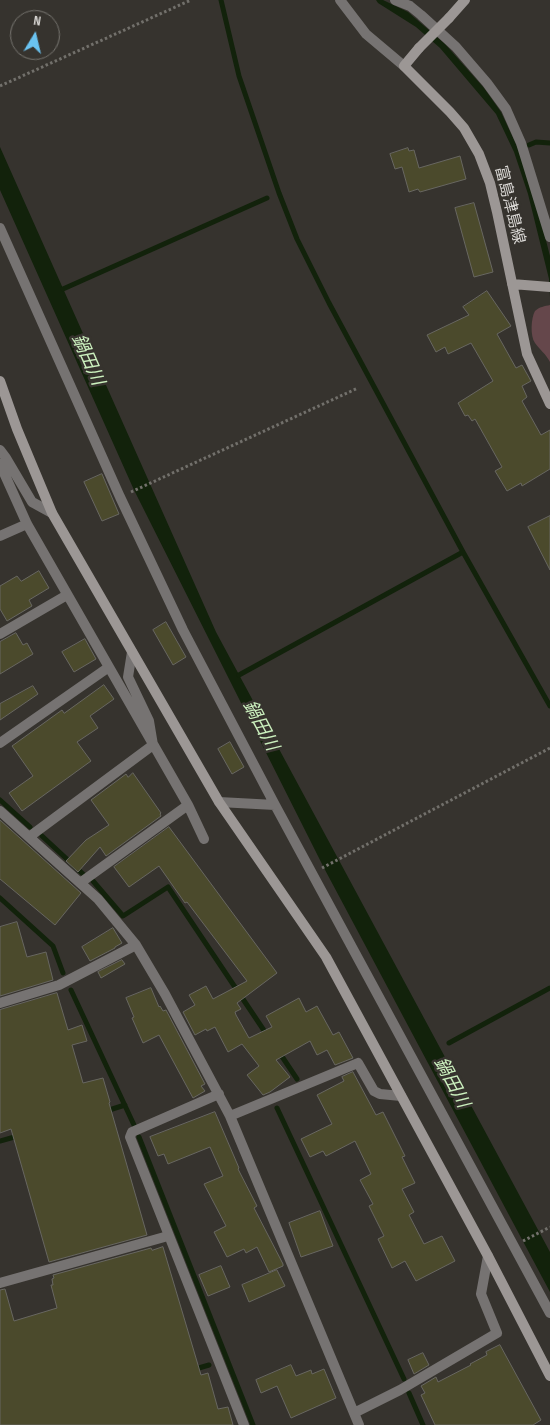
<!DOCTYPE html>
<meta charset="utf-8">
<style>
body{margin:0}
#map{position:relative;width:550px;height:1425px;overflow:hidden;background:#36332e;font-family:"Sofia Sans Condensed",sans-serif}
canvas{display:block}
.north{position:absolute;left:10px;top:10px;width:50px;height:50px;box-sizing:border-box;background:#36332e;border:1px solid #777570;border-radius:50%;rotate:9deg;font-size:14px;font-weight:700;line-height:20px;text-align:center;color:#d9d7d4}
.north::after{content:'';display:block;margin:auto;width:18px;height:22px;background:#6ac3f1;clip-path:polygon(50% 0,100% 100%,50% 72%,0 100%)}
</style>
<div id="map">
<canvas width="550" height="1425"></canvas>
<div class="north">N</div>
</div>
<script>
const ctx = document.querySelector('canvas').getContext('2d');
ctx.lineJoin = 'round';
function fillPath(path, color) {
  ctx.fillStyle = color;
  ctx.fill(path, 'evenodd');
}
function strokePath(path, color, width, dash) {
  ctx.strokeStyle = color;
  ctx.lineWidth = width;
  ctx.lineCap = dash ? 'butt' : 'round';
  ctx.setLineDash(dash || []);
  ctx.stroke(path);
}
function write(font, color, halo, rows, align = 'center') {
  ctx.font = font + ' "Sofia Sans Condensed","Noto Sans JP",sans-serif';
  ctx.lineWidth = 5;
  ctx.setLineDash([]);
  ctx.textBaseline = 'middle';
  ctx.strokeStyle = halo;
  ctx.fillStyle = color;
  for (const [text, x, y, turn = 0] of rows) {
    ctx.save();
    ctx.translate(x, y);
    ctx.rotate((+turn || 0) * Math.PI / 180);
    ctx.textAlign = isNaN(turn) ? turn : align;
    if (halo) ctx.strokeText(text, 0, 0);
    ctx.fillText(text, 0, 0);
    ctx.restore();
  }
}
const green = new Path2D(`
 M550,305v57c-4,-8 -10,-12 -15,-19 -5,-7 -4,-25 0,-32 4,-4 10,-5 15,-6z`);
const water = new Path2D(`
 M376,0h7l25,12 37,32 39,44 17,24 20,43 13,39 16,62v41l-1,-18 -21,-85 -14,-42 -18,-38 -56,-66 -24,-21 -38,-24z
 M0,147l216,485 334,620v40l-226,-424 -190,-378 -134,-300z`);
const stream = new Path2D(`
 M221,0l18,76 40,117 18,46 32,64 134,249 87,154
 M529,145l7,-3 14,1
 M63,289l204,-91
 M239,675l224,-123
 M0,800l30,27
 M42,836l41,38
 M93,881l30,35 45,-29 99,148
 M0,898l53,48 10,27
 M71,990l63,135
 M449,1043l101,-55
 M279,1052l18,27
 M277,1108l127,271
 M106,1111l19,-6
 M139,1137l114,288
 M0,1141l18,-5
 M192,1370l17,-5
 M409,1393l14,32`);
const building = new Path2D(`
 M408,148l1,3 5,-1 5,18 41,-12 6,23 -46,13 -2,-3 -9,3 -7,-25 -7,2 -5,-15z
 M474,203l19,69 -19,5 -19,-69z
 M487,291l24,35 -14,8 19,34 6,-3 9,16 -9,5 5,11 -5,4 19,34 9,-5v39l-28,17 -1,-3 -14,8 -12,-20 7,-4 -27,-48 -3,2 -4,-6 -3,1 -7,-13 35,-22 -22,-38 -23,11 -3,-7 -9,5 -9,-17 42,-20 -6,-8z
 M102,474l17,40 -17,7 -18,-39z
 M550,516v54l-22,-43z
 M39,571l10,17 -20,12 3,6 -25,15 -7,-12v-23l17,-10 4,5z
 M166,622l20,35 -13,8 -20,-35z
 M16,633l7,12 4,-2 6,11 -33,20v-32z
 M85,639l11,20 -22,13 -12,-20z
 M104,685l10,14 -24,17 8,12 -21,14 14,19 -69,50 -13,-18 24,-17 -21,-30 50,-36 2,3z
 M33,686l5,8 -38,26v-16z
 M230,742l14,25 -12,7 -14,-25z
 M133,773l28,40 -1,1 1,2 -55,40 -6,-9 -22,25 -12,-11 20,-21 23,-15 -18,-25 35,-26 2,3z
 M0,820l81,73 -26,32 -55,-46z
 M169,827l108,146 -40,30 4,6 -6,3 1,3 13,23 23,-11 -6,-11 33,-18 7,14 11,-6 16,29 6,-3 14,26 -18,7 -8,-15 -10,5 -7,-14 -34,19 14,17 -20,15 -7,3 -16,-20 12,-9 -17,-22 -14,8 -13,-25 -8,4 -1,-2 -11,6 -12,-23 12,-7 -6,-10 17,-9 7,13 34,-18 -60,-79 -2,1 -26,-37 -30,21 -15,-20z
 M17,922l10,35 19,-5 7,28 -53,16v-69z
 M113,928l9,15 -7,4v1l-25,13 -8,-14z
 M122,960l3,4 -24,14 -3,-6z
 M151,988l8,19 1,-1 3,5 3,-1 39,74 -4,2 4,5 -12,7 -34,-63 -16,8 -11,-25 2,-1 -8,-19z
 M57,993l11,37 14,-5 5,16 -15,4 11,38 20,-5 7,24 -1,1 38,132 -98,27 -38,-133 -11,4v-123z
 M353,1072l23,43 7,-3 22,44 -3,1 13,26 -13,6 12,23 -5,3 15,29 18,-8 13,25 -39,20 -11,-20 -13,7 -14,-29 6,-3 -15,-30 4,-2 -13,-24 11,-6 -16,-33 -29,15 -3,-5 -13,6 -9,-18 31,-15 -15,-29 27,-14 -2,-4z
 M215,1112l24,56 -1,1 19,37 -3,2 29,56v2l-14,6 -12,-25 -11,6 -2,-4 -17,8 -13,-25 12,-6 -22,-42 19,-8 -13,-29 -42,17 -4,-10 -6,2 -8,-19z
 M320,1211l13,35 -32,11 -12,-34z
 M163,1247l38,128 7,-2 10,36 10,-2 5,18h-233v-135l5,-1 9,32 43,-13 -6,-23h2l-1,-6 2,-1 -1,-3 98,-27 1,2z
 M221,1266l9,21 -22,9 -9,-21z
 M277,1270l8,16 -36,16 -7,-17z
 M500,1345l41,75 -8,5h-98l-14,-30 4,-2 -4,-7 15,-9 2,5 33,-17 -1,-1 17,-9 -1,-3z
 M423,1353l6,12 -15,9 -6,-14z
 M291,1365l5,11 15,-6 1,4 12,-5 12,29 -45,20 -14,-32 -16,7 -5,-13z`);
const path = new Path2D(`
 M0,86l191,-86
 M131,492l227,-104
 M322,868l228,-120
 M523,1241l27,-14`);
const street = new Path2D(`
 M340,0l26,34 38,32
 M395,0l15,6 11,9 35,32 31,36 19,26 15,34 29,94
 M0,228l120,269 63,133 92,175 275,508
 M0,450l6,8 26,44 20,11
 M0,464l27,60 161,281 16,34
 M0,536l27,-12
 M0,634l67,-39
 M0,743l109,-76
 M219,802l56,3
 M0,811l98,88 38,46 29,49 65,122 129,309
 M29,837l124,-92 -4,-24 -21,-44 4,-25
 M80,883l108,-78
 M0,1003l59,-18 77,-40
 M219,1094l-87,38 -2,5 114,288
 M230,1116l128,-53 16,28 6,3 21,2
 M0,1283l168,-47
 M354,1413l46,-23 97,-57 -16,-39 7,-38`);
const secondary = new Path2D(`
 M449,18l16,-18
 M419,48l-15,18 46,46 14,16 15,26 11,29 7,29 30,142 23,50
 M512,284l38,3
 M0,381l17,48 35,84 167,289 107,155 162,299 62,120`);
const secondaryBridge = new Path2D(`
 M419,48l30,-30`);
const streetNames = [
 ["富島津島線",509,205,76]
];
const waterNames = [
 ["鍋田川",87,360,66],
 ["鍋田川",260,726,62],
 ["鍋田川",451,1083,62]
];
fillPath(green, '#65474b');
fillPath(water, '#12220b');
strokePath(stream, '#12220b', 5);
fillPath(building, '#4b4a2c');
strokePath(building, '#686761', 1);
strokePath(path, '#72706b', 3, [2.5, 2.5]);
strokePath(street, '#767372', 10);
strokePath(secondary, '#9c9795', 10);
strokePath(secondaryBridge, '#9c9795', 10);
write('16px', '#d9d7d4', '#36332e', streetNames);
write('italic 18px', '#ccf1bf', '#36332e', waterNames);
</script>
